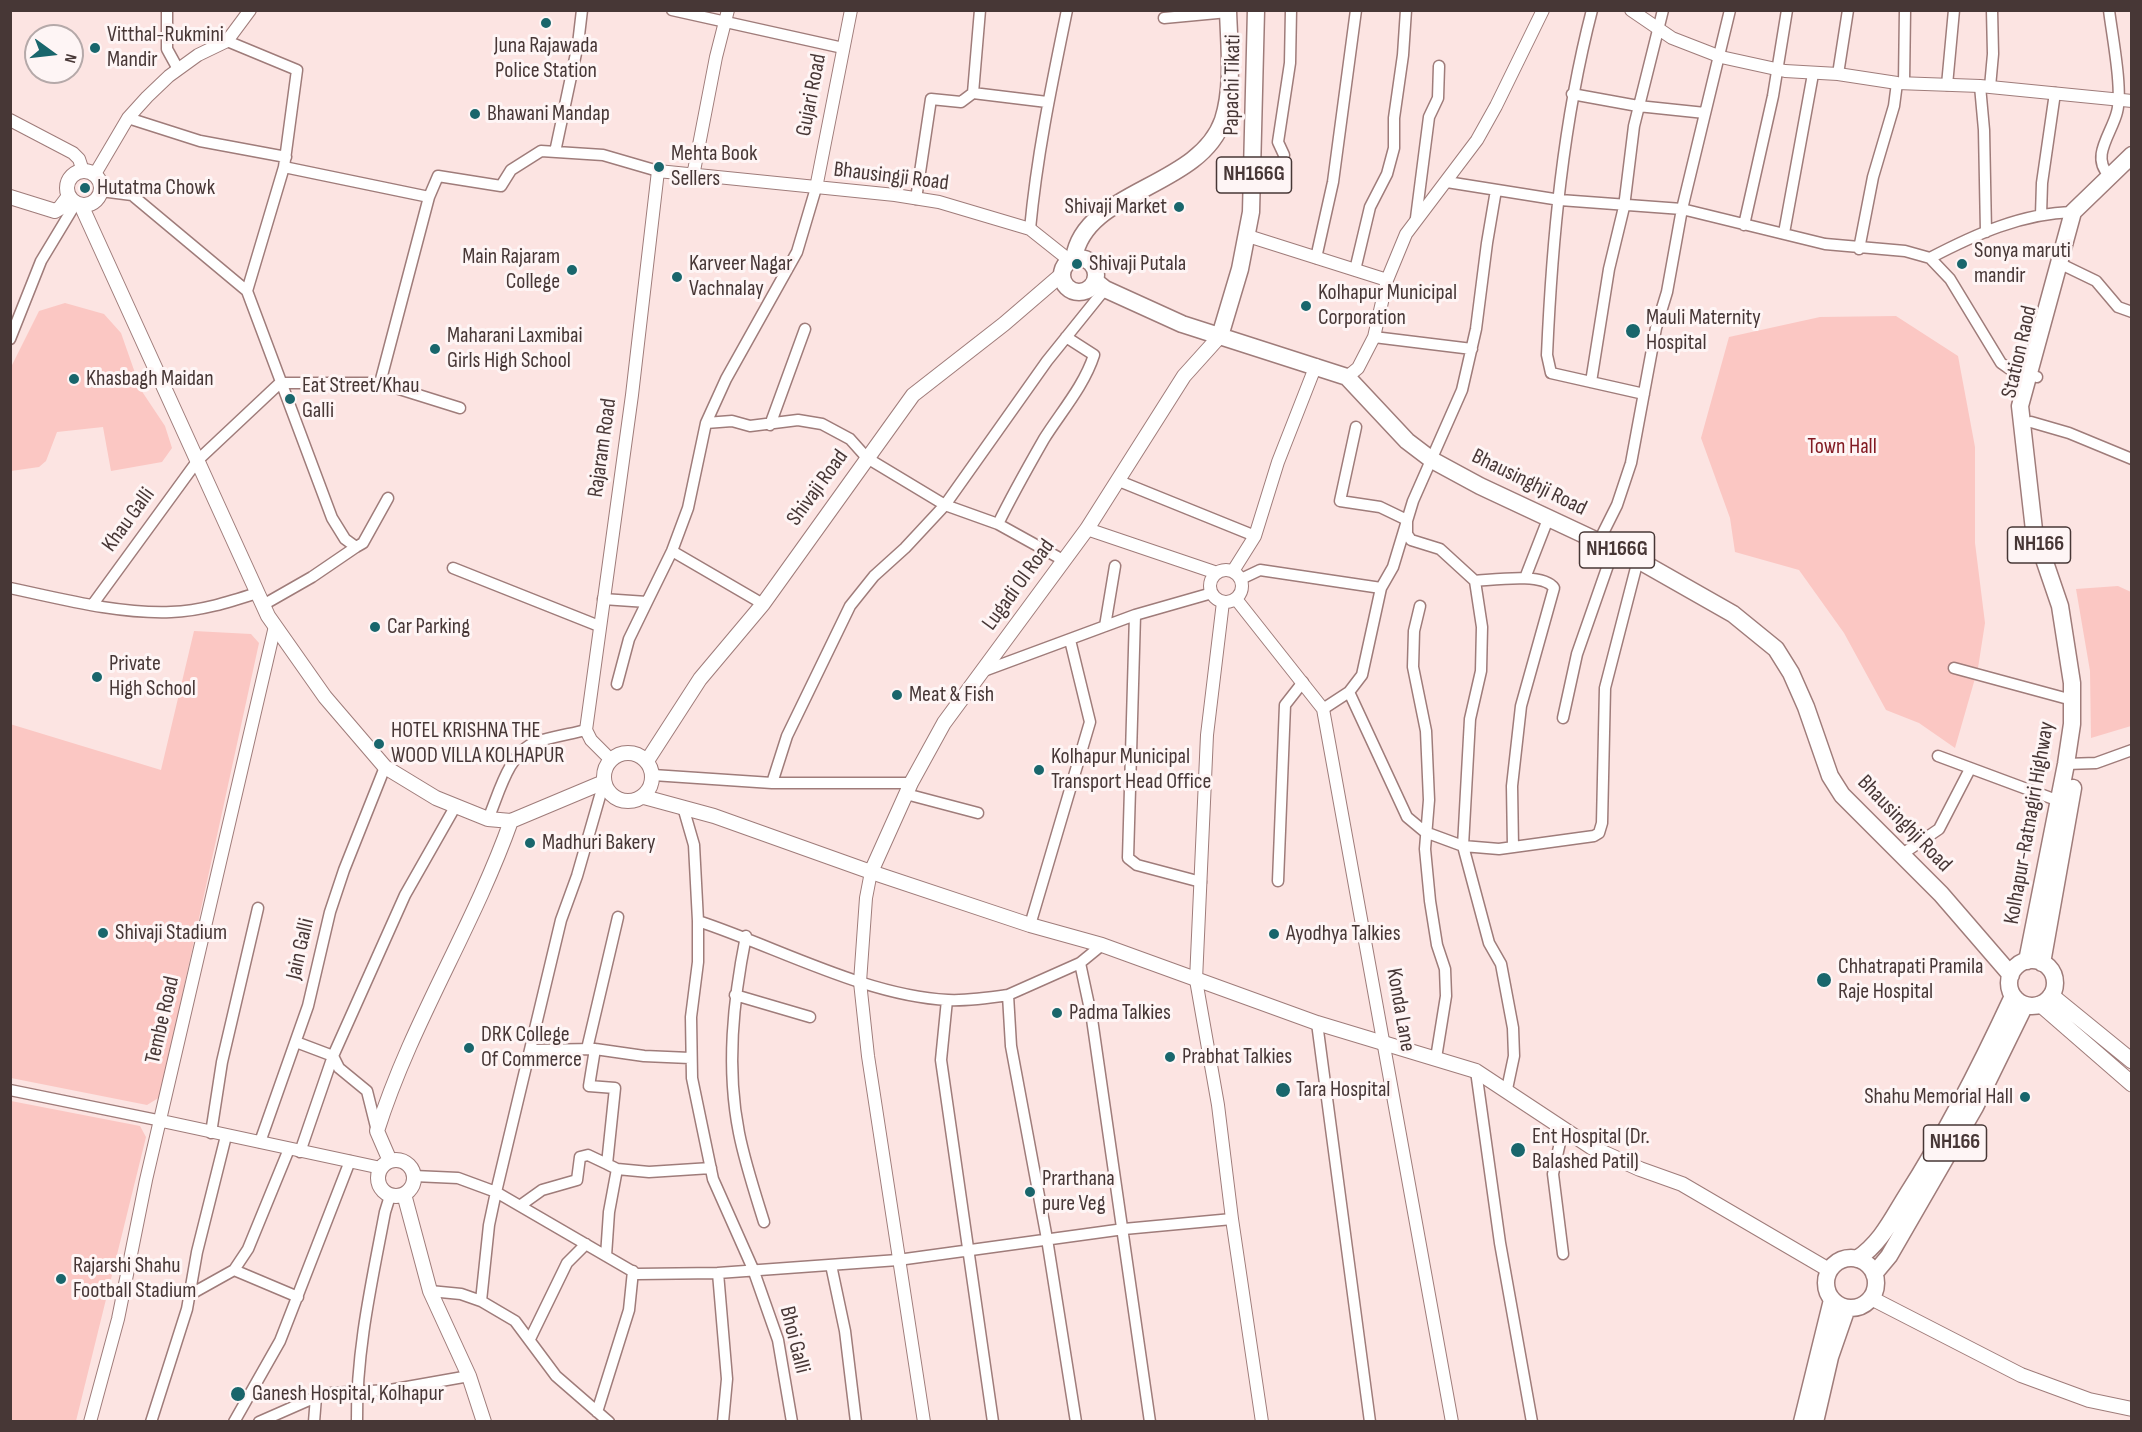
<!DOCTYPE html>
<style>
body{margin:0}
#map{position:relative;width:2142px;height:1432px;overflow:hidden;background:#fce4e2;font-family:"Sofia Sans Condensed",sans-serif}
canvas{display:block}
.frame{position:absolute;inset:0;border:12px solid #473736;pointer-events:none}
.north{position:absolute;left:24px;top:24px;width:60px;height:60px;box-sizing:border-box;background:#fef5f5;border:2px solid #b5a9a9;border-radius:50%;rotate:105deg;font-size:16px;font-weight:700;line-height:24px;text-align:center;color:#473736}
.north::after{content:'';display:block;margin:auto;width:21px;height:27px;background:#19666c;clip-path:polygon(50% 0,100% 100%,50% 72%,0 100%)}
</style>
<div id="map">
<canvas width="2142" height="1432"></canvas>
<div class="frame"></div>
<div class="north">N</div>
</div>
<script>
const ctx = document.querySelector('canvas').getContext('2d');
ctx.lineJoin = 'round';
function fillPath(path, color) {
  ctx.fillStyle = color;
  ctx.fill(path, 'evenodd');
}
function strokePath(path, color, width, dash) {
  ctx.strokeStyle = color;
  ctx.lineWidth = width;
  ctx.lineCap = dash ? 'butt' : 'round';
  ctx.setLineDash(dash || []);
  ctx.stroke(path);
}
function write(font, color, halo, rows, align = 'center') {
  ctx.font = font + ' "Sofia Sans Condensed",sans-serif';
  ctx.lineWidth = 6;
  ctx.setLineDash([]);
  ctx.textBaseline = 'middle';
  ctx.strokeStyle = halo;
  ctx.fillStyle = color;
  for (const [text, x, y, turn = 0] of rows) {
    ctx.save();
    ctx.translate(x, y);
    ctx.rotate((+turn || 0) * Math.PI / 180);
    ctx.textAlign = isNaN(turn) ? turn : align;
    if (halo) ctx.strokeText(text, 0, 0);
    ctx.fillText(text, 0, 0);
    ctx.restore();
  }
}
const green = new Path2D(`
 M65,303l39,11 17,19 20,57 24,36 7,22 -10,14 -51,9 -8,-44 -46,5 -11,29 -7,6 -28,4v-104l28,-56z
 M1896,316l62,40 17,91v96l10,80 -7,45 -23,80 -36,-25 -33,-13 -42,-77 -45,-63 -64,-18 -5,-34 -29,-80 28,-101 91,-20z
 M2118,586l13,6v134l-40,12 -1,-67 -14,-82z
 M194,631l57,3 8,9 -99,454 -13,8 -136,-27 -1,-354 151,46z
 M11,1101l129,25 6,11 -70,284h-65z`);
const minor = new Path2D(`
 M167,10v39l11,20
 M672,10l171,38
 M1592,10c-29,112 -40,230 -45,345l4,18 93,21
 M2109,10c3,25 14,80 8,102 -5,21 -27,45 -8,63
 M1164,18l64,-6
 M227,41l70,29 -13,97 -37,124
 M1838,74l10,-64
 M1904,83l1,-73
 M1947,85l7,-75
 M1980,86l4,44 2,102
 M1990,87l3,-33 -1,-44
 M973,93l74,9
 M1572,94l66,12 67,7
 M128,118l72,23 86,16
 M555,152l23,-108 4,-34
 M1284,155l-6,-13 12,-79 1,-53
 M284,167l145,30
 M1447,182l113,18 122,9 143,35 80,7 25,7c44,-23 92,-45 143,-46
 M101,191l31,4 115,96 85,227 13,21 11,8 7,-4 25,-45
 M916,199l15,-100 30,3 12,-9 7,-83
 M2041,215l1,-32 13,-90
 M1416,218l13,-101 9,-19 1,-32
 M1744,225l29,-129 14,-86
 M1030,229c7,-75 22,-146 37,-219
 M1784,233l29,-159
 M1859,249l14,-72 21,-71 3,-23
 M1316,258l17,-76 23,-172
 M1930,258l20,21 51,84 10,7 26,7
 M2065,266l31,15 22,26 14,5
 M1355,270l15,-63 17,-33 7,-26v-30l9,-63 3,-45
 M1374,337l98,12
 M10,339l31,-78 35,-58
 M1591,382l18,-113 15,-62 10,-81 29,-116
 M380,383l80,25
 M2031,422l38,11 63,26
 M706,423l26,-2 18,5 48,-6 24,4 28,15 17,19 78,47 53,19 65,36
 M770,425l35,-96
 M1356,427l-16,74 40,6 27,13v14l4,6 29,9 35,32 7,46 -1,44 -11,48 -7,127 26,97 12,21 12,64 1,28 -7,33
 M1119,481l136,55
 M998,524c14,-29 30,-57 46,-85 17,-27 40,-53 50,-84l-28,-18
 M1599,541l18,-36 14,-42 25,-135 11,-36 15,-83 48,-199
 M672,551l91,53
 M453,568l146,58
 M1525,578l23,-59
 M1241,579l19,-9 121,18
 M1475,581c18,-1 68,-9 79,7l-33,118 -9,80 1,61
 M10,588c52,11 108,26 161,24 30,-1 58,-10 86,-19
 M603,599l44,3 25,-51 16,-43 18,-85 20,-44 71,-127 19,-64
 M93,604l105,-144 82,-77h100l49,-186 9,-21 63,10 10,-16 30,-19 62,4 55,16
 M263,605l49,-28 44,-30
 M1420,606l-6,25 -1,36 13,64 3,69 -4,49 5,52 7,44 8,24 1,27 -10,62
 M1135,615l-7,243 9,7 64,17
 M1105,626l10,-60
 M1954,668l118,32
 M981,672l154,-57 77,-22
 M617,684l12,-45 18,-37
 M1349,692l58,125 18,15 38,14 36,3 95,-13 5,-3 3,-10 3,-135 33,-128
 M1323,709l26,-17 13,-17 19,-87 12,-21 20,-66 49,-111 14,-61 11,-86 9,-53
 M1563,718l14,-64 37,-106
 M1938,756l121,45
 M2066,764l30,-1 36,-13
 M653,775l119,8h139
 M772,783l15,-47 63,-130 24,-30 31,-28 40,-43 102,-144 58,-72
 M906,794l72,19
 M683,807l11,38 4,76v41l-7,55 1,61 21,101 40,90 25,71 14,82
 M488,819c11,-25 20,-66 48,-77 16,-5 34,-8 50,-12
 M1901,855l38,-26 31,-60
 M1278,881l7,-176 18,-23
 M698,921c79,26 168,75 250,79 20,1 40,-2 60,-5
 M1030,925l60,-203 -20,-82
 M746,936c-13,65 -20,132 -7,197 6,30 16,60 25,89
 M1080,963l12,56 58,403
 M735,995l75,22
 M947,1000l-6,60 52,362
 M1317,1023l53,399
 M296,1042l37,14 -33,96
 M587,1049l31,-132
 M595,1049l-6,37 26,2 -8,76 10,5 -8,43 -3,44
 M532,1050l63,-1 49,7 46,2
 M1476,1071l24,172 32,179
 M10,1090l152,31
 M1563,1129l-10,45 10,80
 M377,1131l-10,-40 -28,-23 -6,-12 72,-161 50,-88
 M211,1133l11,-71 36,-154
 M260,1142l48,-136 22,-94 14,-42 41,-103
 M617,1169l32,3 62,-4
 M414,1176l44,2 38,14 141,82 81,-1 180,-13 226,-31 108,-10
 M521,1205l21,-15 35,-10 3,-23 8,-2 19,9
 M831,1265l14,66 11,91
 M234,1270l64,27
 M718,1273l9,106 -4,43
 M430,1291l31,3 20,7 34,20 41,55 53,46
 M191,1294l43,-24 14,-21 41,-100
 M481,1301l8,-76 7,-33 65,-272 16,-44 27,-94
 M530,1339l37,-76 19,-19
 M597,1412l32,-102 4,-39
 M151,1422l36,-113 10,-57 29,-116
 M234,1422l46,-81 70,-180
 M259,1422l57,-25 15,-4 59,-3 79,-14
 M314,1422l2,-25
 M357,1422c-1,-71 15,-141 28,-210l5,-16
 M1076,1422l-29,-183 -36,-193 -3,-51 72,-32 22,-18`);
const tertiary = new Path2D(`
 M1631,10l41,28 49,19 64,14 53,3 59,9 83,3 152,15
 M10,120l63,33 6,6 4,12
 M95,174l33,-56 19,-21 22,-21 29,-21 29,-14 23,-31
 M693,176l23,-119 12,-47
 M816,188l35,-178
 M1248,236l139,44
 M1347,377l11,-9 16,-31 13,-57 19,-46 71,-94 19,-34 47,-96
 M1087,529l130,44
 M1210 586a16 16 0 1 1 32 0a16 16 0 1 1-32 0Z
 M1233,571l22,-35 23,-74 38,-97
 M1236,599l87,110 129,713
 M1223,602l-16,133 -11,245 22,125 14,114 30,203
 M611,760l-20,-20 -5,-10 46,-335 26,-224 237,24 44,7 91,27 39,31
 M871,872l-5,26 -6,84 8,74 56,366
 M162,1121l219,47
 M90,1422l28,-103 28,-139 129,-554`);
const secondary = new Path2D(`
 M67 188a17 17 0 1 1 34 0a17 17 0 1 1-34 0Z
 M10,197l45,14 5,-3 9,-12
 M81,205l187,411 57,81 60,70 51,31 52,21 23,2 93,-39
 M604 777a24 24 0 1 1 48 0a24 24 0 1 1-48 0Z
 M647,761l53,-82 63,-75 150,-209 91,-71 57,-49
 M644,797l70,19 157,56 159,53 72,20 215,78 159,48 115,76 49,22 42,15 147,86
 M871,872l40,-89 33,-60 143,-194 97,-153 36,-40
 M378 1178a18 18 0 1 1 36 0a18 18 0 1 1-36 0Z
 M390,1161l-13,-30c34,-108 96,-203 134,-310
 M404,1194l26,97 39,85 15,46
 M1871,1298l150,77 68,25 43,9`);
const primary = new Path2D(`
 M2051,995l81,66
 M2040,1004l92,80`);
const trunk = new Path2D(`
 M1062 275a17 17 0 1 1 34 0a17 17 0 1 1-34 0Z
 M1074,258c11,-69 125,-69 149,-138 11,-34 6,-75 5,-110
 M1095,281l10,8 77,35 165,53 60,64 25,19 48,26 158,74 95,54 43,35 15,24 15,34 24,69 12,19 99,99 70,81
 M1220,336l20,-67 11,-57 5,-202
 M2009 983a23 23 0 1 1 46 0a23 23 0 1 1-46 0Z
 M2027,961l39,-197 6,-40v-41l-12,-77 -26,-76 -14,-124 53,-194 59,-57
 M2042,963l31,-175
 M1826 1283a25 25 0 1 1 50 0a25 25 0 1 1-50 0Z
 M1857,1259c24,-16 35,-40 50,-64 41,-64 74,-130 106,-199
 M1874,1274l15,-18 86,-149 50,-102
 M1802,1422l30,-122
 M1815,1422l15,-65 17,-49`);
const markers = [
 [546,23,6,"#19666c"],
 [95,48,6,"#19666c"],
 [475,114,6,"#19666c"],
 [659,167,6,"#19666c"],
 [85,188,6,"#19666c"],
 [1179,207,6,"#19666c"],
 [1077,264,6,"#19666c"],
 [1962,264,6,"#19666c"],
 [572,270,6,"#19666c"],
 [677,277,6,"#19666c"],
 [1306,306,6,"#19666c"],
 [1633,331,8,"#19666c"],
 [435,349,6,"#19666c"],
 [74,379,6,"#19666c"],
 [290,399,6,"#19666c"],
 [375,627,6,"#19666c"],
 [97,677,6,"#19666c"],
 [897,695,6,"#19666c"],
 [379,744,6,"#19666c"],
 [1039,770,6,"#19666c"],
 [530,843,6,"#19666c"],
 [103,933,6,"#19666c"],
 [1274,934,6,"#19666c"],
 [1824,980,8,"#19666c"],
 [1057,1013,6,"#19666c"],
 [469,1048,6,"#19666c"],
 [1170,1057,6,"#19666c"],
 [1283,1090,8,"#19666c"],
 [2025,1097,6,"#19666c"],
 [1518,1150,8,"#19666c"],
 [1030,1192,6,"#19666c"],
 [61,1279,6,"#19666c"],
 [238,1394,8,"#19666c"]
];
const shields = [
 [1254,175,75],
 [2039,545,63],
 [1617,550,75],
 [1955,1143,63]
];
const shieldNames = [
 ["NH166G",1254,175],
 ["NH166",2039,545],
 ["NH166G",1617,550],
 ["NH166",1955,1143]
];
const poiNames = [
 ["Vitthal-Rukmini",107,35],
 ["Mandir",107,60],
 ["Juna Rajawada",546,46,"center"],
 ["Police Station",546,71,"center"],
 ["Bhawani Mandap",487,114],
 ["Mehta Book",671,154],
 ["Sellers",671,179],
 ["Hutatma Chowk",97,188],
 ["Shivaji Market",1167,207,"right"],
 ["Sonya maruti",1974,251],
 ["mandir",1974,276],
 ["Main Rajaram",560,257,"right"],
 ["College",560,282,"right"],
 ["Karveer Nagar",689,264],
 ["Vachnalay",689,289],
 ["Shivaji Putala",1089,264],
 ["Kolhapur Municipal",1318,293],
 ["Corporation",1318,318],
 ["Mauli Maternity",1646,318],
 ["Hospital",1646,343],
 ["Maharani Laxmibai",447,336],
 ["Girls High School",447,361],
 ["Khasbagh Maidan",86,379],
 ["Eat Street/Khau",302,386],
 ["Galli",302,411],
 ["Car Parking",387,627],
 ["Private",109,664],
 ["High School",109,689],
 ["Meat & Fish",909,695],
 ["HOTEL KRISHNA THE",391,731],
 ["WOOD VILLA KOLHAPUR",391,756],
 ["Kolhapur Municipal",1051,757],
 ["Transport Head Office",1051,782],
 ["Madhuri Bakery",542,843],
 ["Shivaji Stadium",115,933],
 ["Ayodhya Talkies",1286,934],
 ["Chhatrapati Pramila",1838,967],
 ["Raje Hospital",1838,992],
 ["Padma Talkies",1069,1013],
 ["DRK College",481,1035],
 ["Of Commerce",481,1060],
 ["Prabhat Talkies",1182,1057],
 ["Tara Hospital",1296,1090],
 ["Shahu Memorial Hall",2013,1097,"right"],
 ["Ent Hospital (Dr.",1532,1137],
 ["Balashed Patil)",1532,1162],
 ["Prarthana",1042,1179],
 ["pure Veg",1042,1204],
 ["Rajarshi Shahu",73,1266],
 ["Football Stadium",73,1291],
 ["Ganesh Hospital, Kolhapur",252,1394]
];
const streetNames = [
 ["Papachi Tikati",1233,85,-89],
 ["Gujari Road",812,95,-79],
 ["Bhausingji Road",891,177,7],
 ["Station Raod",2020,352,-77],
 ["Rajaram Road",603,448,-82],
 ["Bhausinghji Road",1529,483,26],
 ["Shivaji Road",818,488,-54],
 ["Khau Galli",129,520,-54],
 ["Lugadi Ol Road",1019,585,-54],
 ["Kolhapur-Ratnagiri Highway",2030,823,-80],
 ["Bhausinghji Road",1904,824,46],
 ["Jain Galli",301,949,-77],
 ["Konda Lane",1400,1010,80],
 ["Tembe Road",163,1020,-77],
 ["Bhoi Galli",794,1340,76]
];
const parkNames = [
 ["Town Hall",1842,447]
];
fillPath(green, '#fbc7c3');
strokePath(minor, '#9f7c7a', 13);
strokePath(tertiary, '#9f7c7a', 14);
strokePath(secondary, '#9f7c7a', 16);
strokePath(primary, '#9f7c7a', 17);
strokePath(trunk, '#9f7c7a', 19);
strokePath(minor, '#fff', 10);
strokePath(tertiary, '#fff', 12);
strokePath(secondary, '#fff', 14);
strokePath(primary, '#fff', 15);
strokePath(trunk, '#fff', 16);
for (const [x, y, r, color] of markers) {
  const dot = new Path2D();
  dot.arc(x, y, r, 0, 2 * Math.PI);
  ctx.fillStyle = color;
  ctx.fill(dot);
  strokePath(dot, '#fef5f5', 2);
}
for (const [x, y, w] of shields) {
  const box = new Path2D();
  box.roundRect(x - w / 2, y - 18, w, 36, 4.5);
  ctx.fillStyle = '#fef5f5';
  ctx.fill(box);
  strokePath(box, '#473736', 1.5);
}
write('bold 21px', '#473736', null, shieldNames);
write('22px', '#473736', '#fef5f5', poiNames, 'left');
write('22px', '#473736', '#fef5f5', streetNames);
write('22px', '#831b23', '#fef5f5', parkNames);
</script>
